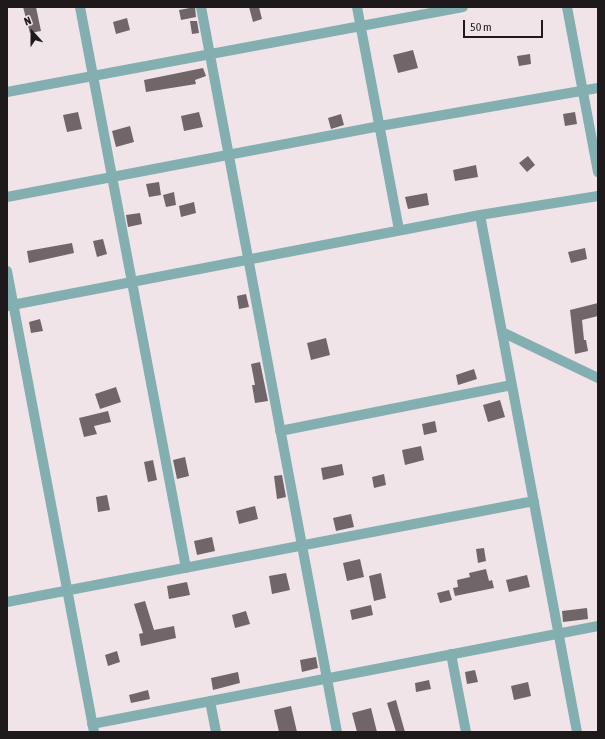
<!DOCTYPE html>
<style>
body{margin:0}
#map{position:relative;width:605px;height:739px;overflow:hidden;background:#f1e4e9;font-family:"Asap Condensed",sans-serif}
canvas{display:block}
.frame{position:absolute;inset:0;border:8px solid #1e1a1b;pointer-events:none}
.north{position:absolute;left:12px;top:12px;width:40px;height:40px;-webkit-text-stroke:3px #f1e4e9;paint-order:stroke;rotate:339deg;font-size:11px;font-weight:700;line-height:16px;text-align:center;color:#1e1a1b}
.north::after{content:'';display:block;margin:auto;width:14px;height:18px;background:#1e1a1b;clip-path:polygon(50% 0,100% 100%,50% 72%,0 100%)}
.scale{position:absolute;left:463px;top:20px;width:80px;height:18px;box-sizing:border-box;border:2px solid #1e1a1b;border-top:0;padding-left:5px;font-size:12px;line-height:14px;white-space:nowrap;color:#1e1a1b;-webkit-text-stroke:3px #f1e4e9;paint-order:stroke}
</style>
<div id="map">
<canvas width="605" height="739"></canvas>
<div class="frame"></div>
<div class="north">N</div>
<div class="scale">50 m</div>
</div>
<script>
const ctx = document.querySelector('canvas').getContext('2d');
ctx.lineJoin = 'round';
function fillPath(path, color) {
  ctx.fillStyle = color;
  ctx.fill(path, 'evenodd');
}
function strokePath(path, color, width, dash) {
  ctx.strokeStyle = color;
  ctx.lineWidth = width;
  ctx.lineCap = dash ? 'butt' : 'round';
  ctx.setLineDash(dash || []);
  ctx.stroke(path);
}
const building = new Path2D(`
 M23,7h13l5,24 -11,2z
 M195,7l1,10 -15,3 -2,-10z
 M249,7h10l3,12 -9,3z
 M127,18l3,12 -14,4 -3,-12z
 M190,21h7l2,12 -7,1z
 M413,50l5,18 -20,5 -5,-18z
 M530,54l1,10 -12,2 -2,-10z
 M203,68l3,8 -11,4 1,4 -50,8 -2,-12z
 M78,112l4,17 -15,3 -4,-17z
 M199,112l4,15 -19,4 -3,-15z
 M575,112l2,12 -12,2 -2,-12z
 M341,114l3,11 -13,4 -3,-11z
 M130,126l4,16 -18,5 -4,-16z
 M528,156l7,9 -8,7 -8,-9z
 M476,165l2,12 -23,4 -2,-11z
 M159,182l2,13 -12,2 -3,-13z
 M174,192l2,13 -10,2 -3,-12z
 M427,193l2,12 -21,4 -3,-12z
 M194,202l2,11 -15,4 -2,-11z
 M140,213l2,11 -14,3 -2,-12z
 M103,239l4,15 -10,3 -4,-16z
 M72,243l2,10 -45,10 -2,-12z
 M585,248l2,11 -16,4 -3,-11z
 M246,294l3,13 -10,2 -2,-13z
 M598,303v13l-16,4 2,20h2l2,11 -13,3 -5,-44z
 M40,319l3,12 -12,2 -2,-11z
 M326,338l4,17 -19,5 -4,-17z
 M260,362l8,39 -13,2 -3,-18h3l-4,-21z
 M474,369l3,10 -19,6 -2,-10z
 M116,387l5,15 -21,7 -5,-15z
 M500,400l5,17 -17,5 -5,-17z
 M108,411l3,11 -17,4 3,8 -13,3 -5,-19z
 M435,421l2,11 -13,3 -2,-11z
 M421,446l3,14 -19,5 -3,-15z
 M185,457l4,19 -12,3 -4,-19z
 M153,460l4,20 -9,2 -4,-20z
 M342,464l2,11 -21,5 -2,-12z
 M384,474l2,11 -12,3 -2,-11z
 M282,475l4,22 -9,2 -3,-23z
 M107,495l3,15 -12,2 -2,-15z
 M255,506l3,13 -19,5 -3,-13z
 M351,514l3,13 -18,4 -3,-13z
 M212,537l3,14 -18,4 -3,-14z
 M484,548l2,13 -8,2 -2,-14z
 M360,559l4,18 -17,4 -4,-18z
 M486,569l3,12 3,-1 2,8 -39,8 -2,-8 5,-1 -1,-7 13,-3 -1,-4z
 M286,573l4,17 -18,4 -3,-18z
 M381,573l5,25 -12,3 -5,-25z
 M527,575l3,12 -21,5 -3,-12z
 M187,582l3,13 -21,4 -2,-13z
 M449,590l3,10 -12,3 -3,-10z
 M145,601l9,29 20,-4 2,12 -35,8 -2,-12 4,-1 -9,-29z
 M371,605l2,10 -21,5 -2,-10z
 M587,608l1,11 -25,3 -1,-11z
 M246,611l4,13 -15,4 -3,-13z
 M117,651l3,11 -12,4 -3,-11z
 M316,657l2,11 -16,4 -2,-12z
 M475,670l3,12 -11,2 -2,-12z
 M238,672l2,11 -27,7 -2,-12z
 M429,680l2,9 -15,3 -1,-9z
 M528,682l3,14 -17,4 -3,-14z
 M148,690l2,9 -19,4 -2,-8z
 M396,700l3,11 6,21h-9l-9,-29z
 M291,706l6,26h-18l-5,-22z
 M371,708l6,24h-20l-5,-19z`);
const street = new Path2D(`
 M80,7l106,561
 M201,7l136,725
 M357,7l42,223
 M567,7l31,165
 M7,92l456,-85
 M7,197l373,-71 218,-38
 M480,215l97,517
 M7,271l87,461
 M7,306l473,-91 118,-19
 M502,332l96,46
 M280,431l232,-46
 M7,602l527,-101
 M451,654l15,78
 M210,701l6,31
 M92,724l506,-98`);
fillPath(building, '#706569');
strokePath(street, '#84afb0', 10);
</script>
